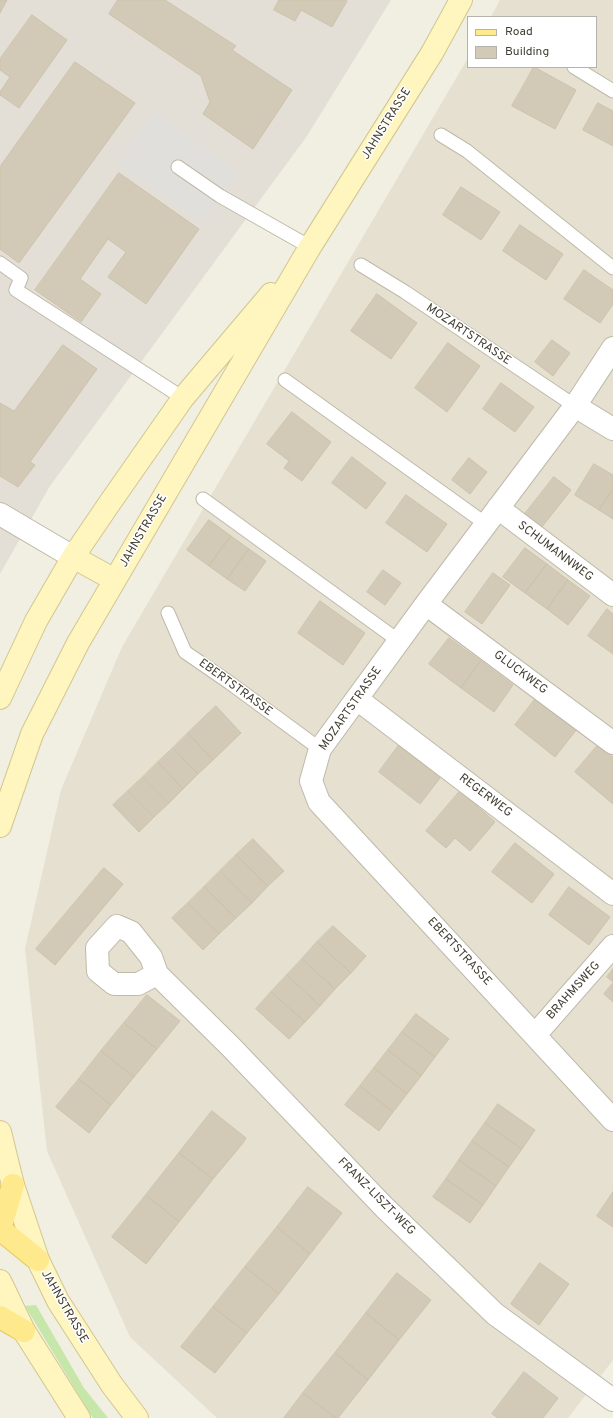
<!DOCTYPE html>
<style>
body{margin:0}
#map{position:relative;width:613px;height:1418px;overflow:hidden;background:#f1eee2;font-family:Overpass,sans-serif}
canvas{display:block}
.legend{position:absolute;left:467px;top:16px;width:130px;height:52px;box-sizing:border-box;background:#fff;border:1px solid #b3b2ad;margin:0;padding:5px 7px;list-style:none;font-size:12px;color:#423e33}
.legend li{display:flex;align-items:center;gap:8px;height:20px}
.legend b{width:20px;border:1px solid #b3b2ad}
</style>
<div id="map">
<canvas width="613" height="1418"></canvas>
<ul class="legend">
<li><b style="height:5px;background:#ffe98d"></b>Road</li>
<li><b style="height:11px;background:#d2cab7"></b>Building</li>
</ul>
</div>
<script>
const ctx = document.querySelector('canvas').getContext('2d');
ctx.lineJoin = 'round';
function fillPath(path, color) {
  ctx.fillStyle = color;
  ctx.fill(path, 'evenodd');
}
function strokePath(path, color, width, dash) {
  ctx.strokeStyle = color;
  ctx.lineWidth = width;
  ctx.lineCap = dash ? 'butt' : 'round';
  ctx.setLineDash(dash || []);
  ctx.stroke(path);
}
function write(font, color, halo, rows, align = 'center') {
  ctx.font = font + ' Overpass,sans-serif';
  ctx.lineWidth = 3;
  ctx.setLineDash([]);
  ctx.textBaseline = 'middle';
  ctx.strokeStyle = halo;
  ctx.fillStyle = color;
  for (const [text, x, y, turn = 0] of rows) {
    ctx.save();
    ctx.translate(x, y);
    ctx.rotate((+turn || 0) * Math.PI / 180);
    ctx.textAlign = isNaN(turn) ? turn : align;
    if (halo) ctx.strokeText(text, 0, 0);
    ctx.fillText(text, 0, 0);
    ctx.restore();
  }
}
const residential = new Path2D(`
 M500,0h113v1360l-45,58h-351l-87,-81 -83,-186 -22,-202 36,-159 61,-143 346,-589v9h128v-50h-105z`);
const industrial = new Path2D(`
 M0,0h391l-84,136 -257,350 -50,88z`);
const green = new Path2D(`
 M36,1305l48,83 24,30h-15l-4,-6 -64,-106z`);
const parking = new Path2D(`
 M154,113l84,58 -36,51 -84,-58z`);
const building = new Path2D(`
 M0,0h7l-7,13z
 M118,0h47l71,46 -4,4 60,40 -39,59 -50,-35 7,-12 -9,-26 -92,-62z
 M279,0h67l1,1 -15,26 -31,-17 -6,11 -21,-11z
 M32,15l35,25 -48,68 -19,-13v-3l10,-15 -10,-7v-11z
 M75,62l60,41 -116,160 -19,-14v-82z
 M534,67l42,23 -21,39 -43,-23z
 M598,103l15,8v35l-30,-16z
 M119,173l80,56 -53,75 -38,-27 18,-25 -18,-13 -28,40 21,15 -20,28 -46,-32z
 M461,187l39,25 -19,28 -38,-25z
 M520,225l43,29 -17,26 -43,-29z
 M584,270l29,20v14l-13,19 -36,-24z
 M377,294l40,29 -26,36 -40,-28z
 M552,340l18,13 -17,23 -18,-14z
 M448,343l32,23 -33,46 -32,-24z
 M63,345l34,24 -67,93 5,3 -17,22 -18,-11v-73l14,8z
 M501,383l33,24 -19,25 -32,-23z
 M292,412l39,30 -29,39 -18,-13 5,-7 -22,-17z
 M352,457l34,26 -20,26 -34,-26z
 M469,458l18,14 -17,22 -18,-14z
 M594,464l19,11v14l-14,21 -24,-15z
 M554,477l17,13 -30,38 -17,-13z
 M613,489v30l-14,-9z
 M406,495l41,29 -20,28 -41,-29z
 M209,520l22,16 -22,30 -22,-16z
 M231,536l18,13 -22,30 -18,-13z
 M525,548l22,16 -22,29 -22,-16z
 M249,549l17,12 -21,30 -18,-12z
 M547,564l21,16 -21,29 -22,-16z
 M383,570l18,13 -16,22 -18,-13z
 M493,573l17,12 -28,39 -17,-12z
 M568,580l22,16 -22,29 -21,-16z
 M320,601l45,32 -22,32 -45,-32z
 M607,609l6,5v40l-25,-18z
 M449,638l32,23 -20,27 -32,-24z
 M481,661l32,24 -19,27 -33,-24z
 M536,698l41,31 -22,28 -40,-32z
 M216,706l25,27 -28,27 -25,-27z
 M188,733l25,27 -15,14 -25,-26z
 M399,745l41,33 -20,26 -41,-32z
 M598,745l15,12v47l-38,-32z
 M173,748l25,26 -15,15 -25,-27z
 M158,762l25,27 -14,14 -26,-26z
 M143,777l26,26 -15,14 -26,-26z
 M128,791l26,26 -15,15 -26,-27z
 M460,791l35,31 -25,29 -15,-13 -9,10 -20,-17z
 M253,839l31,32 -16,15 -32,-31z
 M515,843l39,31 -22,29 -40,-31z
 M236,855l32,31 -16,17 -32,-32z
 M104,868l19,16 -68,81 -19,-16z
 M220,871l32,32 -16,15 -32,-31z
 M204,887l32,31 -17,16 -31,-31z
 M569,887l41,30 -21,28 -40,-30z
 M188,903l31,31 -16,16 -31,-32z
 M333,926l33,30 -15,17 -34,-31z
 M317,942l34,31 -16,16 -33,-30z
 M302,959l33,30 -15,17 -33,-31z
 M613,969v13l-6,-5z
 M287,975l33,31 -15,16 -34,-30z
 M613,983v19l-9,-8z
 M271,992l34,30 -16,17 -33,-30z
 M147,995l33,26 -23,28 -33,-26z
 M416,1014l33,25 -14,18 -33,-25z
 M124,1023l33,26 -23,28 -33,-26z
 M402,1032l33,25 -14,19 -33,-26z
 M388,1050l33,26 -14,18 -33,-26z
 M101,1051l33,26 -23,28 -32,-26z
 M374,1068l33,26 -14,18 -33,-26z
 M79,1079l32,26 -22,28 -33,-26z
 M360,1086l33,26 -14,19 -34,-26z
 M498,1104l37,26 -13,19 -37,-26z
 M212,1111l34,27 -3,5 -30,36 -34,-26z
 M485,1123l37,26 -13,18 -37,-26z
 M472,1141l37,26 -13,19 -37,-26z
 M179,1153l34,26 -34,43 -33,-27z
 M459,1160l37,26 -13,19 -37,-26z
 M446,1179l37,26 -13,18 -37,-26z
 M308,1187l34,26 -32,41 -33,-27z
 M613,1192v35l-16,-11z
 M146,1195l33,27 -33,42 -34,-27z
 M277,1227l33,27 -31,40 -34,-27z
 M540,1263l29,21 -30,41 -28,-21z
 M245,1267l34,27 -32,39 -34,-26z
 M397,1273l34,27 -32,40 -33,-27z
 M213,1307l34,26 -32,40 -34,-26z
 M366,1313l33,27 -31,40 -33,-27z
 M335,1353l33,27 -30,38h-2l-33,-25z
 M524,1372l34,26 -15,20h-45l-6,-4z
 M303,1393l33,25h-52z`);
const service = new Path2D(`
 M574,67l39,24
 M441,135l26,16 146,117
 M178,167l42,29 90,51
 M0,263l21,15 -5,12 167,108
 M361,265l44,27 170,114
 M285,380l201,144
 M203,499l196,142
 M168,613l17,39 45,31 90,66`);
const minor = new Path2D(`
 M613,348l-38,58 -149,198 -106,145 -9,32 8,21 294,318
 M575,406l38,23
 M498,508l115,87
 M0,514l73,43
 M426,604l187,139
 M357,699l256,195
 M157,974l-19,10h-24l-16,-13 -1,-23 20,-22 14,6 20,25 6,17 74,73 153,160 111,107 118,86
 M535,1035l78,-89`);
const secondary = new Path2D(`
 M73,557l42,23
 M0,698l36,-77 37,-64 36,-53 74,-106 88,-104
 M0,826l32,-92 46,-91 232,-396 122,-194 29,-53
 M0,1132l13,53 25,75 20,41 54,84 25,33
 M0,1281l24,50 55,87`);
const primary = new Path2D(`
 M0,1229l38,31
 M0,1229l13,-44
 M0,1317l24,14`);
const streetNames = [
 ["JAHNSTRASSE",387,124,-58],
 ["MOZARTSTRASSE",468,335,34],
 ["JAHNSTRASSE",144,531,-60],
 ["SCHUMANNWEG",555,552,37],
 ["GLUCKWEG",520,673,37],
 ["EBERTSTRASSE",235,688,36],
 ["MOZARTSTRASSE",351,709,-55],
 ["REGERWEG",485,796,37],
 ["EBERTSTRASSE",459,952,47],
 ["BRAHMSWEG",574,991,-48],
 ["FRANZ-LISZT-WEG",376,1197,45],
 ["JAHNSTRASSE",64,1307,60]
];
fillPath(residential, '#e5e0d0');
fillPath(industrial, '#e3dfd7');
fillPath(green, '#c6e7a9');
fillPath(parking, '#e1dfdb');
fillPath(building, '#d2cab7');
strokePath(building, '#cdc3ab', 1);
strokePath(service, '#bfb9a8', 15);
strokePath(minor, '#bfb9a8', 24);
strokePath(secondary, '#d2c691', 24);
strokePath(primary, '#e4c75d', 24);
strokePath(service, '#fff', 13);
strokePath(minor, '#fff', 22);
strokePath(secondary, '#fff5be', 22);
strokePath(primary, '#ffe98d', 22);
write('12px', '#423e33', '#fff', streetNames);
</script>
